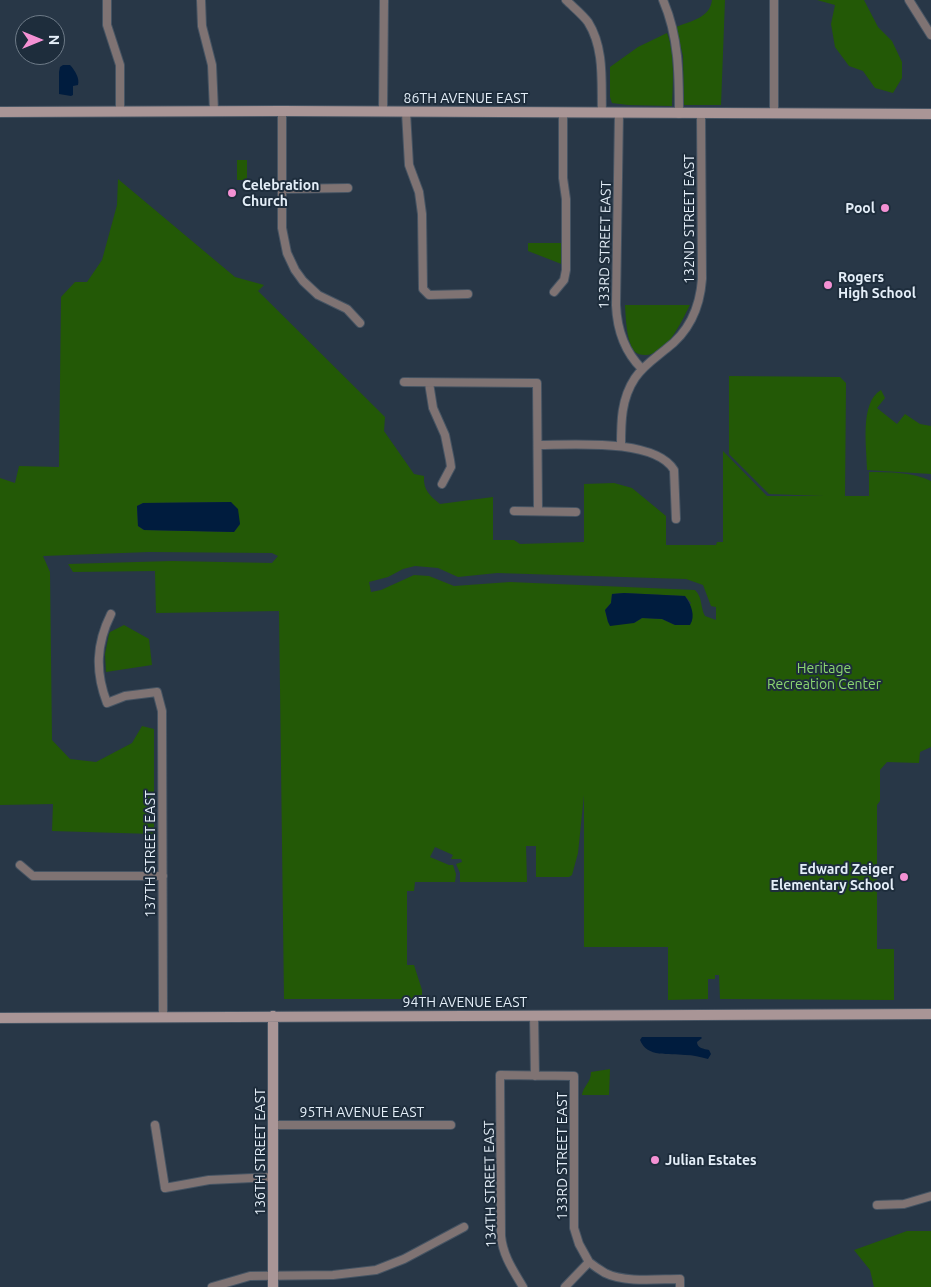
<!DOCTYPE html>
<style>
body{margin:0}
#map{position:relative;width:931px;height:1287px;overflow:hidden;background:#283747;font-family:Ubuntu,sans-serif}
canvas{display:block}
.north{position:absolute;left:15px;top:15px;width:50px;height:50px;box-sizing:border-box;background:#1e2d3c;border:1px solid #6d7a87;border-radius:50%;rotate:90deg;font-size:14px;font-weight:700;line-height:20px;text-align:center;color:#e4eef8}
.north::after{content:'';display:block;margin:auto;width:18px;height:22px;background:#f491d4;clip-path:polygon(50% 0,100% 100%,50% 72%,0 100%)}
</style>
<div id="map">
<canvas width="931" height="1287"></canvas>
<div class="north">N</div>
</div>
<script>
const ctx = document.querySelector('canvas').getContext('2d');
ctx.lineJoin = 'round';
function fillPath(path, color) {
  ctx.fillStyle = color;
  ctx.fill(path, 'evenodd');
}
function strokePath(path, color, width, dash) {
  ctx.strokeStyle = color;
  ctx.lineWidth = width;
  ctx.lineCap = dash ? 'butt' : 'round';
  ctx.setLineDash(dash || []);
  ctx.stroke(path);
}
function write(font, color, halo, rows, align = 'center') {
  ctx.font = font + ' Ubuntu,sans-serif';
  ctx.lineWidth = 4;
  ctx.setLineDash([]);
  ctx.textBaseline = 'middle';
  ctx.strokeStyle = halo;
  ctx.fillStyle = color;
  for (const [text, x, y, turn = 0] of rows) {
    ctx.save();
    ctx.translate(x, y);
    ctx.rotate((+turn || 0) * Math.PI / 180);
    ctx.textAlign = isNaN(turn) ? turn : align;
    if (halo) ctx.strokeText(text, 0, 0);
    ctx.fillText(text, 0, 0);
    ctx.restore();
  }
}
const green = new Path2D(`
 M712,0h13l-4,105h-37l-1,-49 -7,-29c15,-6 34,-9 36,-27z
 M817,0h47l14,27 14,14 10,21v16l-9,15 -18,-5 -12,-17 -14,-5 -14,-19 -4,-23 4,-19z
 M667,33c8,20 6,51 5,73l-44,-1 -16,-2 -2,-6v-30l28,-20z
 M237,160h10v20h-10z
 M118,179l117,98 29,8 -6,6 127,126 -1,14 30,43 10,2c-1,14 6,20 16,28l53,-7v43h21l6,4 64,-2v-58l30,-1 18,5 34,28v29h50l1,-3h6v-91l44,45h57l-55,-2 -40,-40v-78l111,1 6,6 -1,113h24v-24c21,0 43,0 62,9v266l-11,5 -1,11 -32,-1 -7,8v31l-3,4v144h17v51l-174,-1 -1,-24h-4v4h-7v20l-40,1v-53h-84v-152l-6,58 -6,22 -3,2h-33v-31h-10l1,36h-67v-9l-4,-9 6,-2 -1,-3h-10l2,-4 -18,-8 -5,10 19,8h4l3,9 -1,8h-40l-1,9h-7v74h7l8,25v9h-138l-5,-388 -123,2 -1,-42 -82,1 -5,-8 104,-3 100,2 6,-7 -6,-3 -123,-1 -106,4 7,16 2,168 18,19 26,3 36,-19 10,-17 12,3v105l-102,-3 1,-27 -53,1v-327l15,5 4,-17 40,1 2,-170 14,-15h12l15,-22 15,-55zM231,502l9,22 -6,8 -90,-2 -6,-4 -1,-20 6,-3zM415,566l23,2 20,9 39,-4 189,6 17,6 8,21 5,1v13l-11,-4c-5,-9 -2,-18 -10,-26l-185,-8 -56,4 -25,-10 -15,-1 -33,15 -10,2 -2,-10 19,-5 15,-8zM624,593l61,3 6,7 -16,22 -13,-6 -20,-1 -8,5 -26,-1 -3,-12 6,-7 1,-9z
 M528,243h36v22l-36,-14z
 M625,305h65c-9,17 -23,50 -45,50 -4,0 -8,-1 -11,-4 -8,-12 -8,-32 -9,-46z
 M881,390l4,8 -8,10 20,16 8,-10 15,10 11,2v48l-64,-4c0,-22 -8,-67 14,-80z
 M124,625l25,14 3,26 -46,7 -1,-18 4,-20 1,-2z
 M610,1069l-1,26h-27c1,-9 9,-12 9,-23z
 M907,1231h24v56h-57l-4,-17 -16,-20z`);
const water = new Path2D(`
 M63,65h7c5,5 10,14 8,20l-5,1v9l-2,1 -12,-2v-22l1,-5z
 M231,502l7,7 2,15 -6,8 -90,-2 -6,-4 -1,-20 6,-3z
 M624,593l61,3c6,8 11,20 5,29h-15l-13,-6 -20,-1 -8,5 -24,3 -2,-4 -3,-12 6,-7 1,-9z
 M642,1037h59l1,1 -5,4c0,6 7,7 12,8l2,4 -3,5c-8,-2 -15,-4 -23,-4 -16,-2 -38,3 -45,-15z`);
const street = new Path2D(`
 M107,0v25l13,40v47
 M201,0l1,26 10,39 2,46
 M566,0c7,7 16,14 22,22 17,27 13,61 14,91
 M663,0c16,37 16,74 16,114
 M774,0v114
 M909,0l22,35
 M282,111v117l5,25 8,17 8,11 15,14 29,14 13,14
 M383,111l1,-111
 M406,112l3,53 10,27 3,22 1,75 6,6 39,-1
 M619,113l-3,192c1,25 8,46 26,64
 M282,189l66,-1
 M554,292l10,-12 2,-10v-71l-3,-21v-65
 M404,382l133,1 1,128
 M429,383l4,25 12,27 5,25 1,7 -9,17
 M538,445c33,0 117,-7 136,25l2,49
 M621,446c0,-24 0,-47 14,-68 8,-12 20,-20 31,-29 23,-17 34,-42 36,-70l-1,-165
 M514,511l62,1
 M111,614c-15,30 -16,58 -4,89l18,-7 32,-4 5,19 1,306
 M20,865l13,11h130
 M534,1016l1,60
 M155,1125l10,63 44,-8 65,-3
 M274,1125h177
 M877,1205l27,-1 27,-8
 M212,1287l38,-11 83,-1 43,-5 28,-11 60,-32
 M523,1287c-10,-17 -20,-31 -22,-51l-1,-161 74,1v152l5,16 10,18
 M565,1287l24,-25c5,4 11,8 16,11 20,10 54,6 75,6v8`);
const secondary = new Path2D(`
 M0,112l282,-1 649,3
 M0,1018l931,-4
 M273,1287v-271`);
const markers = [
 [232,193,5,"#f491d4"],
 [885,208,5,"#f491d4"],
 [828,285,5,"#f491d4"],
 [904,877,5,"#f491d4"],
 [655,1160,5,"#f491d4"]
];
const streetNames = [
 ["86TH AVENUE EAST",466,98],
 ["132ND STREET EAST",689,219,-90],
 ["133RD STREET EAST",605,245,-89],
 ["137TH STREET EAST",150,854,-90],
 ["94TH AVENUE EAST",465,1002],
 ["95TH AVENUE EAST",362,1112],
 ["136TH STREET EAST",260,1152,-90],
 ["133RD STREET EAST",562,1156,-90],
 ["134TH STREET EAST",490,1184,-91]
];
const poiNames = [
 ["Celebration",242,185],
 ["Church",242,201],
 ["Pool",875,208,"right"],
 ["Rogers",838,277],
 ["High School",838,293],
 ["Edward Zeiger",894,869,"right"],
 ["Elementary School",894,885,"right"],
 ["Julian Estates",665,1160]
];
const parkNames = [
 ["Heritage",824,668],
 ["Recreation Center",824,684]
];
fillPath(green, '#235906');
fillPath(water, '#001c3e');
strokePath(street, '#465463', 10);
strokePath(secondary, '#465463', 12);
strokePath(street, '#7f7373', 8);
strokePath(secondary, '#a99596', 10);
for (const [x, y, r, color] of markers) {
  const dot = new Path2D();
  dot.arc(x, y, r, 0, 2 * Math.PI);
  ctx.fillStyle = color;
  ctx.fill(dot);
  strokePath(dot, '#1e2d3c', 2);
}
write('14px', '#e4eef8', '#1e2d3c', streetNames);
write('bold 14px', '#e4eef8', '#1e2d3c', poiNames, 'left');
write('14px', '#8bd671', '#1e2d3c', parkNames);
</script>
